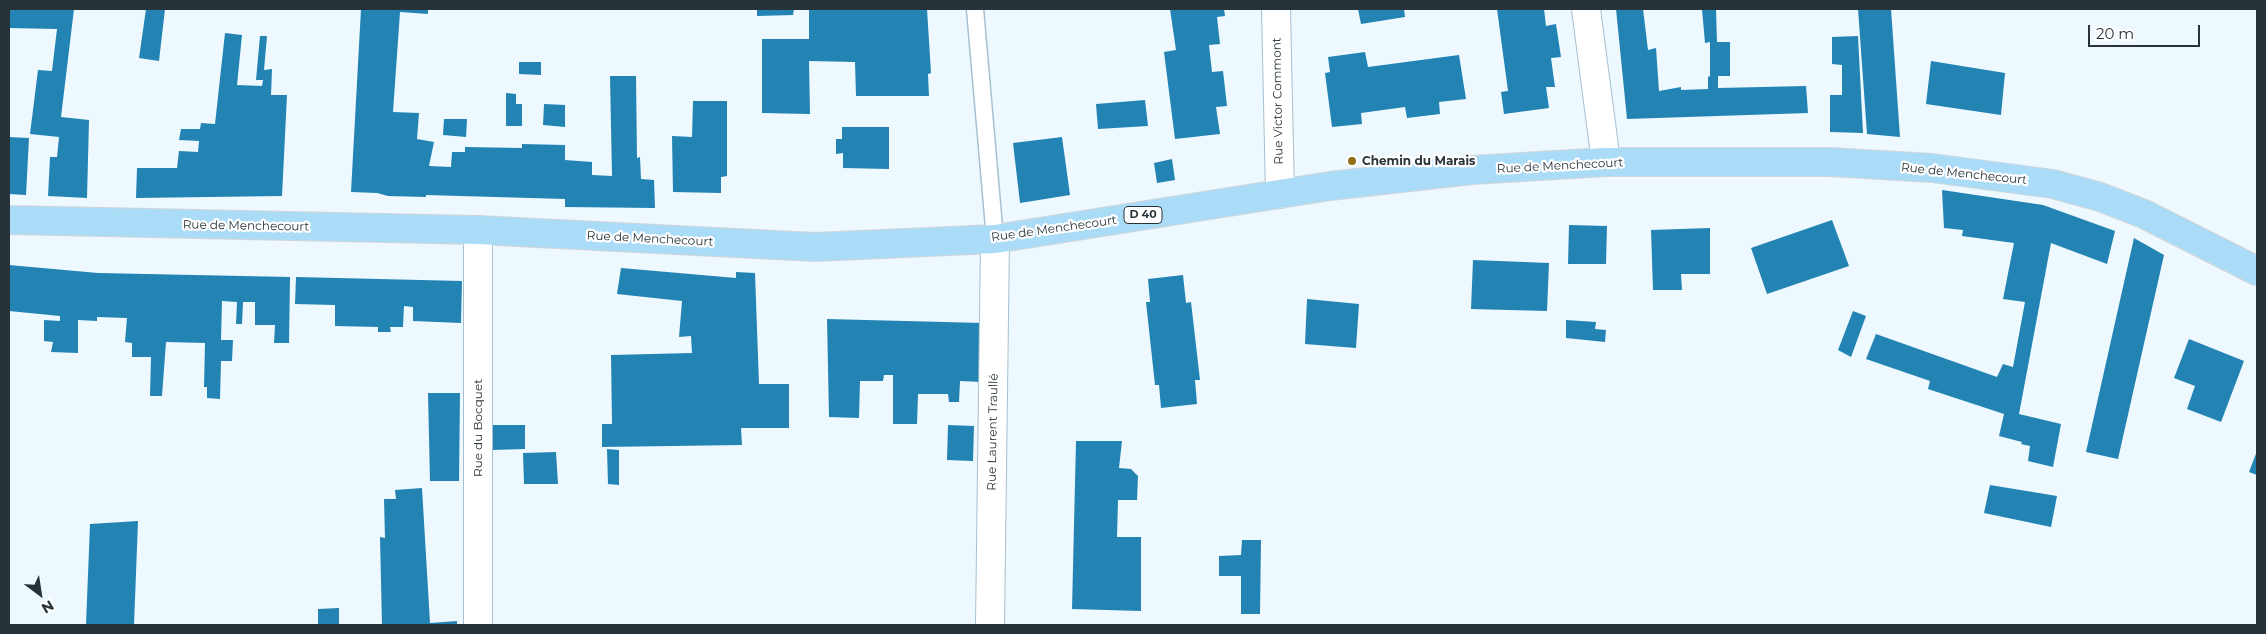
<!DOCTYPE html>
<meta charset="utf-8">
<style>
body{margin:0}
#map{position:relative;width:2266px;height:634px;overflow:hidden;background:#edf8ff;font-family:Montserrat,sans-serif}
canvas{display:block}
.frame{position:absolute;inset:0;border:10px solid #283339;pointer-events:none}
.north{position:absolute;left:15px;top:569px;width:50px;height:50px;-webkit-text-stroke:4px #fff;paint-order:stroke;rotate:149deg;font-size:14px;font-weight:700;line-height:20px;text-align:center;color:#283339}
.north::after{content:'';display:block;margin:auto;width:18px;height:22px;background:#283339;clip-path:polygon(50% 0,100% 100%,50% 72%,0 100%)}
.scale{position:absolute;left:2088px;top:25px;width:112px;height:22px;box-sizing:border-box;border:2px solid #283339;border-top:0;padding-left:6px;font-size:15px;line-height:18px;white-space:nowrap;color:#283339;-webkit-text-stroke:4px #fff;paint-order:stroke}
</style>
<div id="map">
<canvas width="2266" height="634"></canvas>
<div class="frame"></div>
<div class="north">N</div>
<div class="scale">20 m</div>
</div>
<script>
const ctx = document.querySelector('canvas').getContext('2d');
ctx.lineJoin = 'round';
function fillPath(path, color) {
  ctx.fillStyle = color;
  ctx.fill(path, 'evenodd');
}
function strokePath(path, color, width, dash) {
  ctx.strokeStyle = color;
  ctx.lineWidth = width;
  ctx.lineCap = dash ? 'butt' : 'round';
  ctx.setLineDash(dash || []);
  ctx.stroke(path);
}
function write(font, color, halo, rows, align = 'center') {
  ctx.font = font + ' Montserrat,sans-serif';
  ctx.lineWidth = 4.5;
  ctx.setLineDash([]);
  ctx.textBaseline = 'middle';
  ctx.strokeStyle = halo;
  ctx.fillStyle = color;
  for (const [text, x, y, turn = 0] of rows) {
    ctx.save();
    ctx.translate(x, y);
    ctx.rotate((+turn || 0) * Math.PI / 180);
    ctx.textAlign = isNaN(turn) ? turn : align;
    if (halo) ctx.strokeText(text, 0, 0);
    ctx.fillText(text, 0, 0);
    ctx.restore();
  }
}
const building = new Path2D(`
 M9,9h65l-13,108 28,3 -2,78 -39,-2 2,-39h7l2,-20 -29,-3 8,-64 14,1 5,-42 -48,-1z
 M146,9h19l-6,52 -20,-3z
 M361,9h67v5l-28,-2 -7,100 26,1 -2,26 17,3 -5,24 22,1 1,-15h13v-5l57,1v-4l43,1v15l27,2v13l20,1 -2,-100h26l1,82 3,-1 1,22 13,1 1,28 -90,-1v-8l-139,-4v2l-38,-1 -11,-3 -26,-1z
 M757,9h37l-1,6 -36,1z
 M809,9h118l4,64 -3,1 1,22h-73l-1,-34 -46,-1 1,53 -48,-1v-74h47z
 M1170,9h54l1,7 -8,1 3,27 -11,1 3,27 11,-1 4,35 -11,1 4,27 -45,5 -11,-87 12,-2z
 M1358,9h46l1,8 -44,7z
 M1497,9h47l2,17 10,-2 5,33 -10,1 4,29h-9l3,21 -45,6 -3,-22 7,-1z
 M1616,9h27l5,41 8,-2 3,43 22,-4v3l27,-1v-12l2,-1v-34l-5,1 -3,-34h14l1,33h13v34h-12v12l88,-2 2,27 -181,6z
 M1858,9h33l9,128 -33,-3z
 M225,33l17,2 -5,50 25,1 1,-6h-7l4,-44h7l-3,34 8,-1 -1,26h16l-5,101 -146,2 1,-30h40l2,-17 19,1 1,-11 -20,-1 2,-11h19l1,-6 14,1z
 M1858,36l5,97 -33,-1v-37h12v-30l-10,-1v-27z
 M1365,52l3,15 91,-12 7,44 -27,3 1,12 -33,4 -2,-11 -44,6 1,11 -30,3 -7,-54 5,-1 -2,-15z
 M1931,61l74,12 -4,42 -75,-11z
 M519,62h22v13l-22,-1z
 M506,93l10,1v10h6v22h-16z
 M1145,100l3,26 -50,3 -2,-25z
 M693,101h34v75l-6,1v16l-48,-1 -1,-56 20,1z
 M544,104l21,1v22l-22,-2z
 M444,119h23l-1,18 -23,-2z
 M842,127h47v42l-46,-1v-15l-7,1v-15h6z
 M9,137l20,1 -3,57 -17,-1z
 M1062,137l8,58 -50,8 -7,-60z
 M1172,159l3,21 -18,3 -3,-20z
 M1942,190l101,15 72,26 -8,33 -56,-21 -32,171 42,10 -8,43 -25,-6 2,-15 -9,-2 1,-2 -23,-6 5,-22 -76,-25 2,-8 -64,-22 10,-25 121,43 6,-13 10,3 12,-65 -22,-3 11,-56 -52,-7 1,-6 -19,-2z
 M1832,220l17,46 -82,28 -16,-46z
 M1569,225l38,1 -1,38h-38z
 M1710,228v46h-29l1,16h-29l-2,-60z
 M2134,238l30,17 -46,204 -32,-7z
 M1473,260l76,3 -2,48 -76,-2z
 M9,265l89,8 192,4 -1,66h-15l1,-18h-20v-23h-12l-1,22h-6l1,-22 -15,-1 -1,39h12l-1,21h-11l-1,38 -13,-1v-11h-3l1,-44 -39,-1 -4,54h-12l1,-39h-19v-14l-7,-1 2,-24 -30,-1v4l-19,-1v33l-27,-1 2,-10 -9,-1v-21l16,1v-5l-51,-5z
 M621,268l115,10v-6l19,1 4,111h30v44h-48l1,17 -140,2v-23h10l-1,-69 81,-2 -1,-17 -12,1 3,-36 -65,-7z
 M1183,275l3,28 5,-1 9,78h-5l2,24 -36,4 -2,-23h-4l-9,-83h4l-2,-23z
 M296,277l166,4 -1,42 -48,-2v-14l-9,-1 -1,21h-13l1,5h-13v-5l-43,-1v-21l-40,-1z
 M1307,299l52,5 -3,44 -51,-4z
 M1853,311l13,5 -15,41 -13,-7z
 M827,319l156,4 -1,59 -22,-1 -1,21h-10l-1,-8h-30l-1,30h-24v-49h-9l-1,6h-23l-1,37 -30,-1z
 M1566,320l30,2 -1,7 11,1 -1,12 -39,-4z
 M2189,339l55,22 -23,61 -34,-13 8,-23 -21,-8z
 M428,393h32l-1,88h-29z
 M492,425h33v24l-33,1z
 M948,425l26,1 -1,35 -26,-1z
 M1076,441h46l-3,27 12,1 7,7 -1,24h-19l-1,37h24v74l-69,-2z
 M607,449l12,1v35l-11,-1z
 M2257,451v24l-8,-3z
 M556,452l2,32h-34l-1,-31z
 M1990,485l67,11 -6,31 -67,-14z
 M422,488l8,135 27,-2v4h-75l-2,-88 5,1 -1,-39h12l-1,-9z
 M138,521l-4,104h-48l4,-101z
 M1242,540h19l-1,74h-19v-38h-22v-20l22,-1z
 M339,608v17h-21v-16z`);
const service = new Path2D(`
 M975,9l20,230`);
const minor = new Path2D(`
 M1276,9l4,185
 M1586,9l20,153
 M478,230v395
 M990,625l5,-386`);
const primary = new Path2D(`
 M9,220l469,10 337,17 180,-8 335,-53 142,-16 134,-8h224l102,6 121,16 47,13 44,17 113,57`);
const markers = [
 [1352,161,5,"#916f15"]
];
const shields = [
 [1143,215,38]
];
const shieldNames = [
 ["D 40",1143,215]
];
const streetNames = [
 ["Rue Victor Commont",1278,101,-91],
 ["Rue de Menchecourt",1560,166,-3],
 ["Rue de Menchecourt",1964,174,6],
 ["Rue de Menchecourt",246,226,1],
 ["Rue de Menchecourt",1054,229,-8],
 ["Rue de Menchecourt",650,239,3],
 ["Rue du Bocquet",478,428,-90],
 ["Rue Laurent Traullé",993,432,-89]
];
const poiNames = [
 ["Chemin du Marais",1362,161]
];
fillPath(building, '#2384b4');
strokePath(service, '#a6c0d1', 19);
strokePath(minor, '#a6c0d1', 30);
strokePath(primary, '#d4d6d7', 30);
strokePath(service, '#fff', 16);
strokePath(minor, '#fff', 28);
strokePath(primary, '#aadcf8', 28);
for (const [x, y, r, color] of markers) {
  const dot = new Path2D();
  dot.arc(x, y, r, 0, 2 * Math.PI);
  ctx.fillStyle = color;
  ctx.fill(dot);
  strokePath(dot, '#fff', 2);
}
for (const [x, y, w] of shields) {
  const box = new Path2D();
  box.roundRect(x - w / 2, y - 8.5, w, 17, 4);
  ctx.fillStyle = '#fff';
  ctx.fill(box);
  strokePath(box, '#283339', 1);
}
write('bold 11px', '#283339', null, shieldNames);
write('12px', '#283339', '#fff', streetNames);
write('bold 12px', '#283339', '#fff', poiNames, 'left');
</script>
